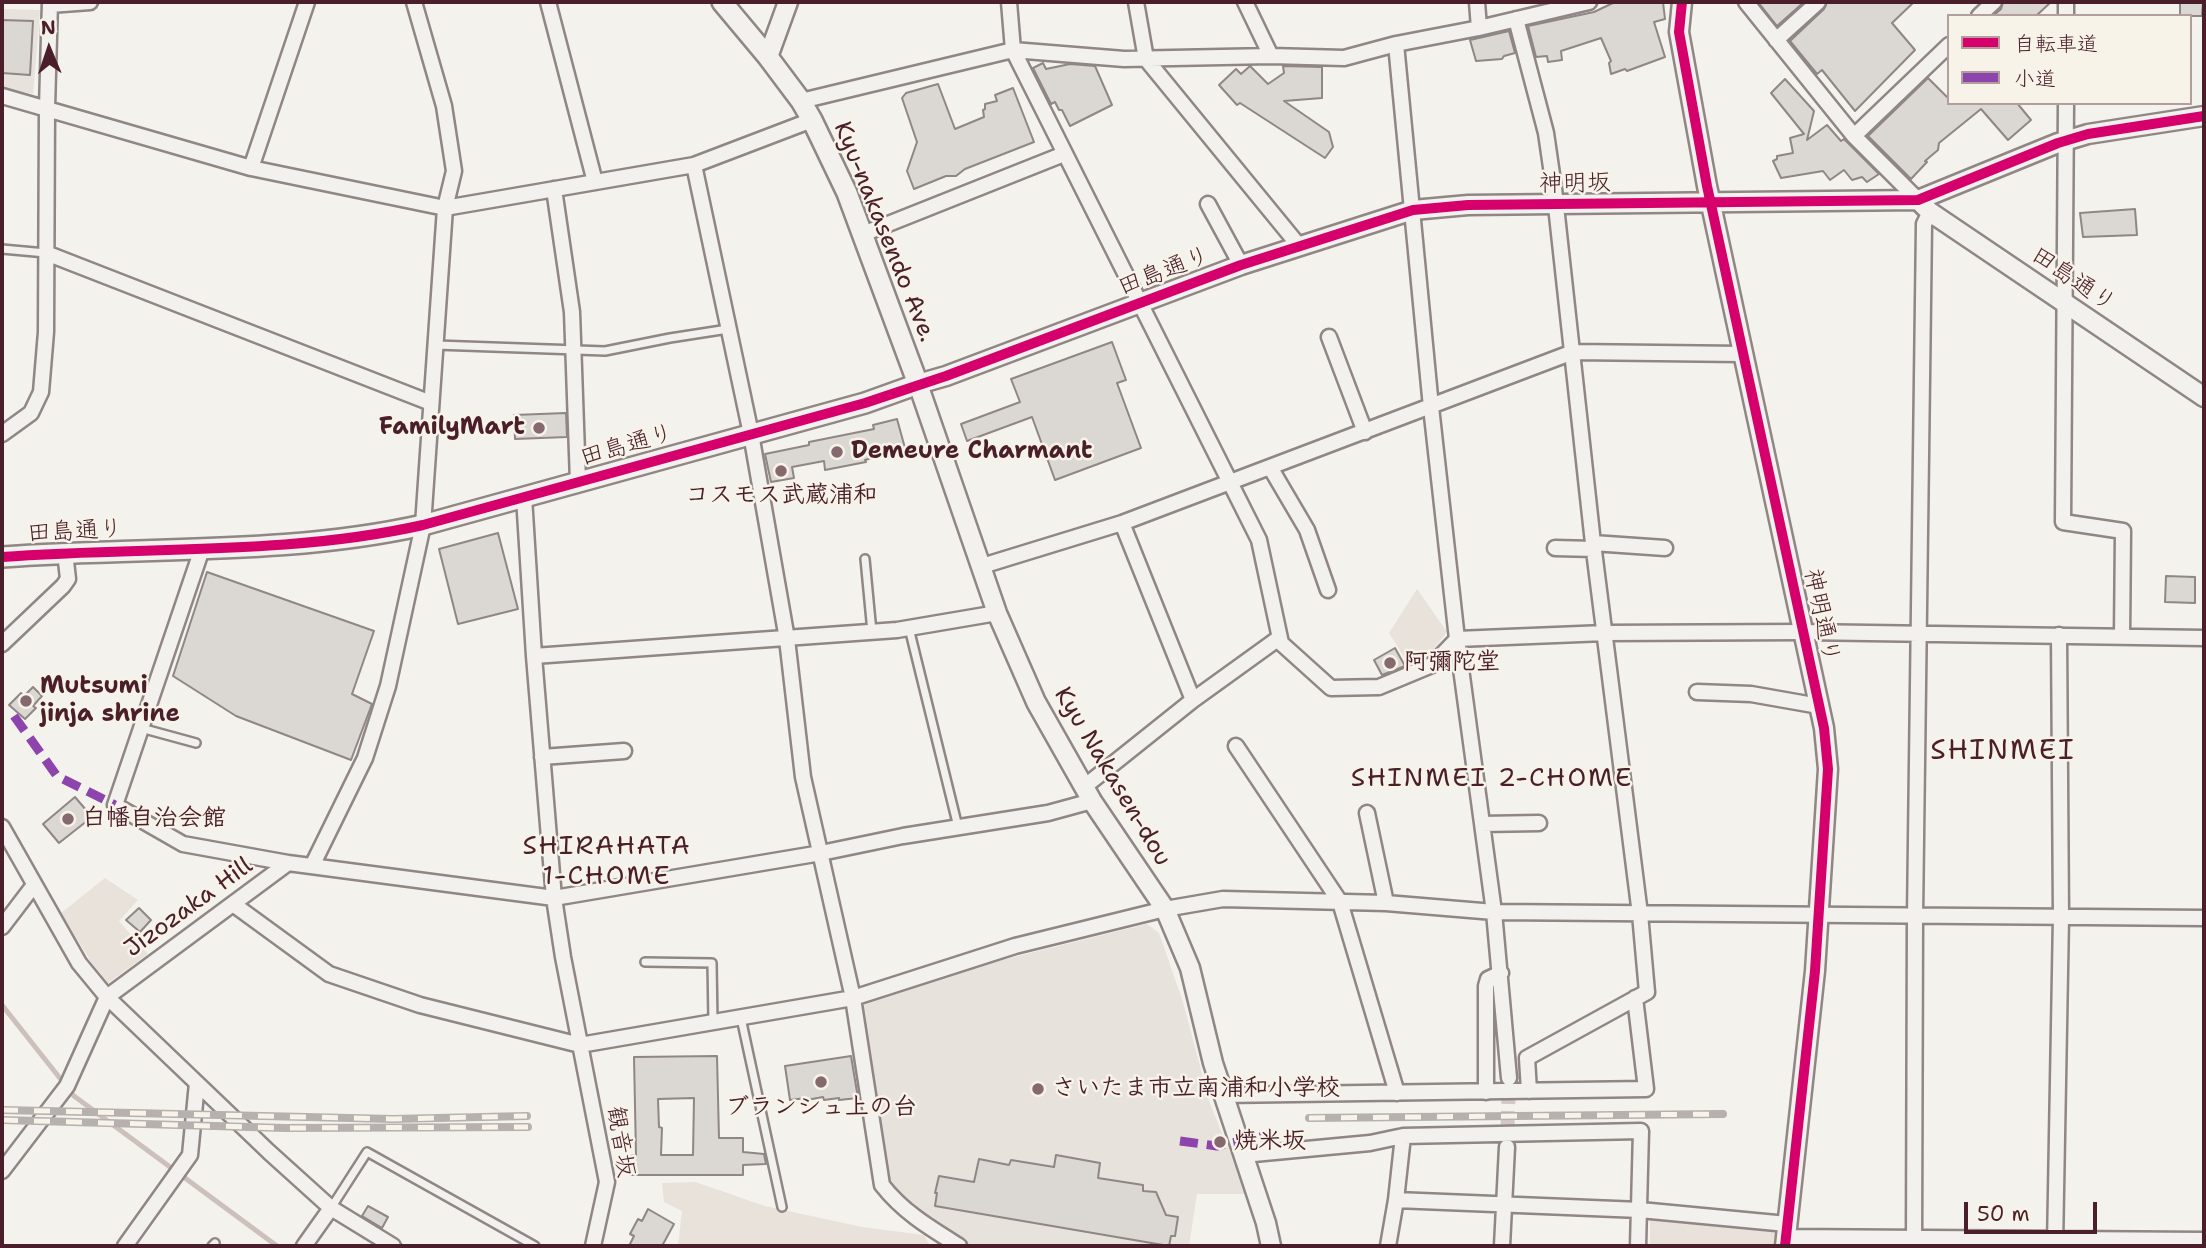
<!DOCTYPE html>
<meta charset="utf-8">
<style>
body{margin:0}
#map{position:relative;width:2206px;height:1248px;overflow:hidden;background:#f4f2ec;font-family:"Shantell Sans","Klee One",sans-serif}
canvas{display:block}
.frame{position:absolute;inset:0;border:4px solid #4a1f2b;pointer-events:none}
.legend{position:absolute;left:1947px;top:14px;width:245px;height:91px;box-sizing:border-box;background:#f7f3e8;border:2px solid #b29e9c;margin:0;padding:9px 12px;list-style:none;font-size:21px;color:#4a1f2b}
.legend li{display:flex;align-items:center;gap:14px;height:35px}
.legend b{width:35px;border:2px solid #b29e9c}
.north{position:absolute;left:14px;top:14px;width:70px;height:70px;-webkit-text-stroke:5px #f7f3e8;paint-order:stroke;rotate:358deg;font-size:19px;font-weight:700;line-height:28px;text-align:center;color:#4a1f2b}
.north::after{content:'';display:block;margin:auto;width:24px;height:32px;background:#4a1f2b;clip-path:polygon(50% 0,100% 100%,50% 72%,0 100%)}
.scale{position:absolute;left:1964px;top:1202px;width:133px;height:32px;box-sizing:border-box;border:4px solid #4a1f2b;border-top:0;padding-left:9px;font-size:21px;line-height:24px;white-space:nowrap;color:#4a1f2b;-webkit-text-stroke:5px #f7f3e8;paint-order:stroke}
</style>
<div id="map">
<canvas width="2206" height="1248"></canvas>
<div class="frame"></div>
<ul class="legend">
<li><b style="height:9px;background:#d6006c"></b>自転車道</li>
<li><b style="height:9px;background:#8e44ad"></b>小道</li>
</ul>
<div class="north">N</div>
<div class="scale">50 m</div>
</div>
<script>
const ctx = document.querySelector('canvas').getContext('2d');
ctx.lineJoin = 'round';
function fillPath(path, color) {
  ctx.fillStyle = color;
  ctx.fill(path, 'evenodd');
}
function strokePath(path, color, width, dash) {
  ctx.strokeStyle = color;
  ctx.lineWidth = width;
  ctx.lineCap = dash ? 'butt' : 'round';
  ctx.setLineDash(dash || []);
  ctx.stroke(path);
}
function write(font, color, halo, rows, align = 'center') {
  ctx.font = font + ' "Shantell Sans","Klee One",sans-serif';
  ctx.lineWidth = 5;
  ctx.setLineDash([]);
  ctx.textBaseline = 'middle';
  ctx.strokeStyle = halo;
  ctx.fillStyle = color;
  for (const [text, x, y, turn = 0] of rows) {
    ctx.save();
    ctx.translate(x, y);
    ctx.rotate((+turn || 0) * Math.PI / 180);
    ctx.textAlign = isNaN(turn) ? turn : align;
    if (halo) ctx.strokeText(text, 0, 0);
    ctx.fillText(text, 0, 0);
    ctx.restore();
  }
}
const built = new Path2D(`
 M2,9l38,1 -7,84 -31,-6z
 M1147,924l12,9 24,69 27,102 25,60 10,30h-48l-8,52h-230l-77,-61 -20,-176 5,-9 131,-39z`);
const green = new Path2D(`
 M1417,589l30,43 -22,28 -14,8 -22,-35z
 M105,878l33,22 -19,21 29,33 -40,29 -17,-21 -30,-49z
 M695,1182l70,24 97,21 62,8 6,11h-252l4,-35 -18,-9 -2,-19z
 M1650,1219l126,9 -1,18h-120l-5,-1z`);
const stream = new Path2D(`
 M2,1005l72,91 203,150`);
const building = new Path2D(`
 M1615,2h48l2,17 -11,3 11,35 -38,14 -2,-2 -14,5 -2,-11 2,-2 -10,-23 -40,13 1,9 -14,2 -1,-6 -11,1 -8,-31 66,-14z
 M1758,2h46l-27,24z
 M1827,2h87l-22,21 23,27 -60,61 -33,-41 -5,4 -27,-33 34,-32z
 M2003,2h48l-15,14h-43l8,-7z
 M2180,2h23l-1,14h-22z
 M2,20l31,1 -3,54 -28,-2z
 M1509,31l6,22 -11,3 -2,3 -26,2 -6,-21z
 M1043,63l3,6 24,-5 25,2 17,39 -42,21 -8,-16h-3l-4,-8 -4,2 -18,-36z
 M1250,66l18,18 16,-11 -1,-7 39,1v31l-38,3 45,31 4,15 -8,11 -85,-55 -3,2 -18,-20 17,-16 5,5z
 M1928,78l21,21v4h68l14,17 -23,20 -27,-31 -42,34 -1,7 -13,11 2,1 -16,17 -43,-43z
 M1785,79l29,32 -7,29 20,-15 14,16 3,-2 35,35 -12,8 -5,-5 -10,3 -8,-10 -14,10 -7,-9 -42,7 -8,-17 4,-2v-3l16,-3 -3,-15 14,-4 -33,-41z
 M938,84l17,45 29,-12 -1,-7 2,-1v-5l12,-3 -2,-6 18,-7 21,54 -69,27 -9,7h-10l-32,13 -7,-18 10,-29 -15,-44 4,-5z
 M2135,209l2,26 -54,2 -3,-24z
 M1112,342l14,38 -9,3 24,65 -86,32 -23,-63 -65,24 -6,-17 59,-22 -9,-23z
 M566,413l1,24 -52,2 -1,-24z
 M897,419l8,29 -40,12 1,2 -41,8 -1,-9 -32,6 2,11 -23,4 -6,-28 44,-9v-3l65,-13 -1,-4z
 M498,533l20,76 -60,15 -19,-75z
 M207,572l167,59 -22,63 20,10 -21,56 -115,-44 -63,-40z
 M2166,576l29,1v26l-30,-1z
 M1395,648l10,18 -23,9 -8,-15z
 M33,687l9,9 -9,10 3,2 -11,11 -16,-14 12,-12 3,3z
 M75,797l17,20 -33,26 -16,-19z
 M139,908l12,12 -11,12 -14,-12z
 M717,1056l2,82h24v14l21,2 2,10 -23,1v10h-112l-1,-19 6,-1 -2,-98zM694,1098l-1,57h-32l1,-27 -3,-1 -1,-28z
 M851,1056l7,42 -19,2v-2l-15,2 -1,-3 -16,3 -1,-2 -16,2 -5,-34z
 M1056,1155l44,8 -2,15 45,7v6l13,1 10,23 12,2 -3,19h-4l-2,10 -234,-40 2,-13h-2l4,-17 35,6 5,-23 30,6 2,-5 43,7z
 M368,1206l20,11 -6,11 -20,-12z
 M648,1209l26,15 -12,22h-33l5,-10 -4,-2 8,-15 4,2z`);
const minorTunnel = new Path2D(`
 M1507,1146l2,-67`);
const service = new Path2D(`
 M2,249l44,4
 M436,345l169,6 65,-13 58,-9
 M865,559l7,73
 M909,628l49,199
 M141,728l55,15
 M645,962l67,1 1,59
 M741,1018l41,189
 M331,1208l36,-56 168,94
 M212,1246l3,-3`);
const minor = new Path2D(`
 M548,2l47,180
 M1009,2l4,48 246,490 22,103 50,45 48,-1 53,-22 25,-26 148,-6 197,-1 402,6
 M1136,2l10,57 154,188
 M1245,2l26,54
 M1477,2l2,26
 M1746,2l108,134 64,64
 M50,5l40,-3
 M1979,16l15,-14
 M2066,16v-14
 M1516,19l30,114 8,55 39,355 47,371 7,78 -120,66 2,33
 M1776,40l42,-38
 M1396,44l35,363 26,232 37,273 15,166
 M2,96l249,72 194,40 249,-43 118,-45
 M801,101l212,-51 111,9 147,-3 73,2 52,-14 83,-16 110,-26
 M2066,103l-3,419 60,9 -1,106
 M1854,136l95,-91
 M694,165l57,269 36,205 16,138 50,221 29,187c21,27 48,43 77,61
 M251,168l56,-166
 M554,189l18,123 6,170
 M1208,204l33,61
 M863,234l201,-80
 M46,253l385,150
 M1329,337l36,95
 M2,434l29,-21 10,-21 5,-60 1,-224 3,-106
 M1270,467l37,63 21,60
 M524,497l10,159 20,242 9,59 44,225 -14,64
 M1122,523l71,177
 M1593,543l72,5
 M1555,548l39,1
 M202,549l-87,256 68,39 105,19 266,35 267,-45 82,-17 145,-23 44,-12
 M982,566l140,-43 451,-171 169,2
 M2,644l61,-58 5,-7 -3,-27
 M534,656l363,-26 100,-17
 M1697,692l54,2 68,12
 M1236,746l104,156 57,191
 M542,757l82,-6
 M1084,787l109,-87 86,-62
 M1367,813l19,90
 M1482,824l57,-1
 M2,827l77,136 28,34 162,155 62,56 62,38
 M312,866l53,-108 23,-72 35,-161 22,-317 9,-37 -10,-65 -30,-104
 M233,904l96,70 91,31 160,40 273,-47 162,-52 150,-37 58,-10 163,4 108,9 710,6
 M2,927l32,-42
 M1486,1092v-106l2,-7 13,-6
 M1223,1095l423,-6 -11,-91
 M1243,1155l127,-12 33,-7 238,-5 -3,115
 M2,1171l65,-85 40,-89 181,-134
 M1396,1200l244,10 147,14
 M1786,1237l418,3
 M125,1246l65,-91 7,-72
 M304,1246l27,-38
 M1388,1246l8,-46 7,-64
 M1502,1246l5,-99
 M1914,1246l1,-330 9,-692 6,-12
 M2055,1246l6,-329 -2,-282`);
const tertiary = new Path2D(`
 M1682,2l-3,30 28,154 117,542 4,41 -13,202 -30,275
 M768,57l20,-55
 M1918,200l12,12 274,185
 M1271,1246l-5,-23 -53,-160 -23,-95 -25,-59 -73,-108 -56,-99 -39,-89 -79,-229 28,-8 295,-111 172,-55 55,-5 450,-5 140,-57 30,-9 116,-18`);
const secondary = new Path2D(`
 M2,557c140,-11 283,-1 421,-32l442,-122 53,-19 -71,-191 -35,-73 -11,-19 -33,-44 -46,-55`);
const rail = new Path2D(`
 M2,1110l391,9 134,-3
 M1309,1118l414,-4
 M2,1120l283,8 243,-1`);
const quiet = new Path2D(`
 M14,716l43,60 58,29
 M1180,1141l37,5 62,-13`);
const cycleway = new Path2D(`
 M1682,2l-3,30 28,154 117,542 4,41 -13,202 -30,275
 M2,557c140,-11 283,-1 421,-32l442,-122 81,-27 295,-111 172,-55 55,-5 450,-5 140,-57 30,-9 116,-18`);
const markers = [
 [539,428,7,"#86696f"],
 [837,452,7,"#86696f"],
 [781,471,7,"#86696f"],
 [1390,663,7,"#86696f"],
 [26,701,7,"#86696f"],
 [68,819,7,"#86696f"],
 [821,1082,7,"#86696f"],
 [1038,1089,7,"#86696f"],
 [1220,1142,7,"#86696f"]
];
const streetNames = [
 ["神明坂",1575,184,-1],
 ["Kyu-nakasendo Ave.",884,232,68],
 ["田島通り",1164,272,-21],
 ["田島通り",2073,280,34],
 ["田島通り",627,446,-16],
 ["田島通り",75,532,-3],
 ["神明通り",1821,616,78],
 ["Kyu Nakasen-dou",1112,777,59],
 ["Jizozaka Hill",189,908,-36],
 ["観音坂",620,1142,81]
];
const poiNames = [
 ["FamilyMart",525,428,"right"],
 ["Demeure Charmant",851,452],
 ["コスモス武蔵浦和",781,496,"center"],
 ["阿彌陀堂",1404,663],
 ["Mutsumi",40,687],
 ["jinja shrine",40,715],
 ["白幡自治会館",82,819],
 ["さいたま市立南浦和小学校",1052,1089],
 ["ブランシュ上の台",821,1108,"center"],
 ["焼米坂",1234,1142]
];
const neighbourhoodNames = [
 ["SHINMEI 2-CHOME",1492,779],
 ["SHIRAHATA",607,847],
 ["1-CHOME",607,877]
];
const quarterNames = [
 ["SHINMEI",2003,752]
];
fillPath(built, '#e7e2db');
fillPath(green, '#e8e2da');
strokePath(stream, '#cdc0bc', 5);
fillPath(building, '#dbd7d3');
strokePath(building, '#8f8685', 2);
strokePath(minorTunnel, '#d2c8c5', 14, [14, 7]);
strokePath(service, '#8f8685', 12);
strokePath(minor, '#8f8685', 19);
strokePath(tertiary, '#8f8685', 23);
strokePath(secondary, '#8f8685', 24);
strokePath(service, '#f2f1ed', 7);
strokePath(minor, '#f2f1ed', 14);
strokePath(tertiary, '#f2f1ed', 18);
strokePath(secondary, '#f2f1ed', 19);
strokePath(rail, '#b6b0ae', 8);
strokePath(rail, '#f7f3e8', 5, [16]);
strokePath(quiet, '#8e44ad', 9, [18, 9]);
strokePath(cycleway, '#d6006c', 10);
for (const [x, y, r, color] of markers) {
  const dot = new Path2D();
  dot.arc(x, y, r, 0, 2 * Math.PI);
  ctx.fillStyle = color;
  ctx.fill(dot);
  strokePath(dot, '#f7f3e8', 2.5);
}
write('24px', '#4a1f2b', '#f7f3e8', streetNames);
write('bold 24px', '#4a1f2b', '#f7f3e8', poiNames, 'left');
ctx.letterSpacing = '2px';
write('26px', '#4a1f2b', '#f7f3e8', neighbourhoodNames);
ctx.letterSpacing = '0px';
ctx.letterSpacing = '2px';
write('28px', '#4a1f2b', '#f7f3e8', quarterNames);
ctx.letterSpacing = '0px';
</script>
